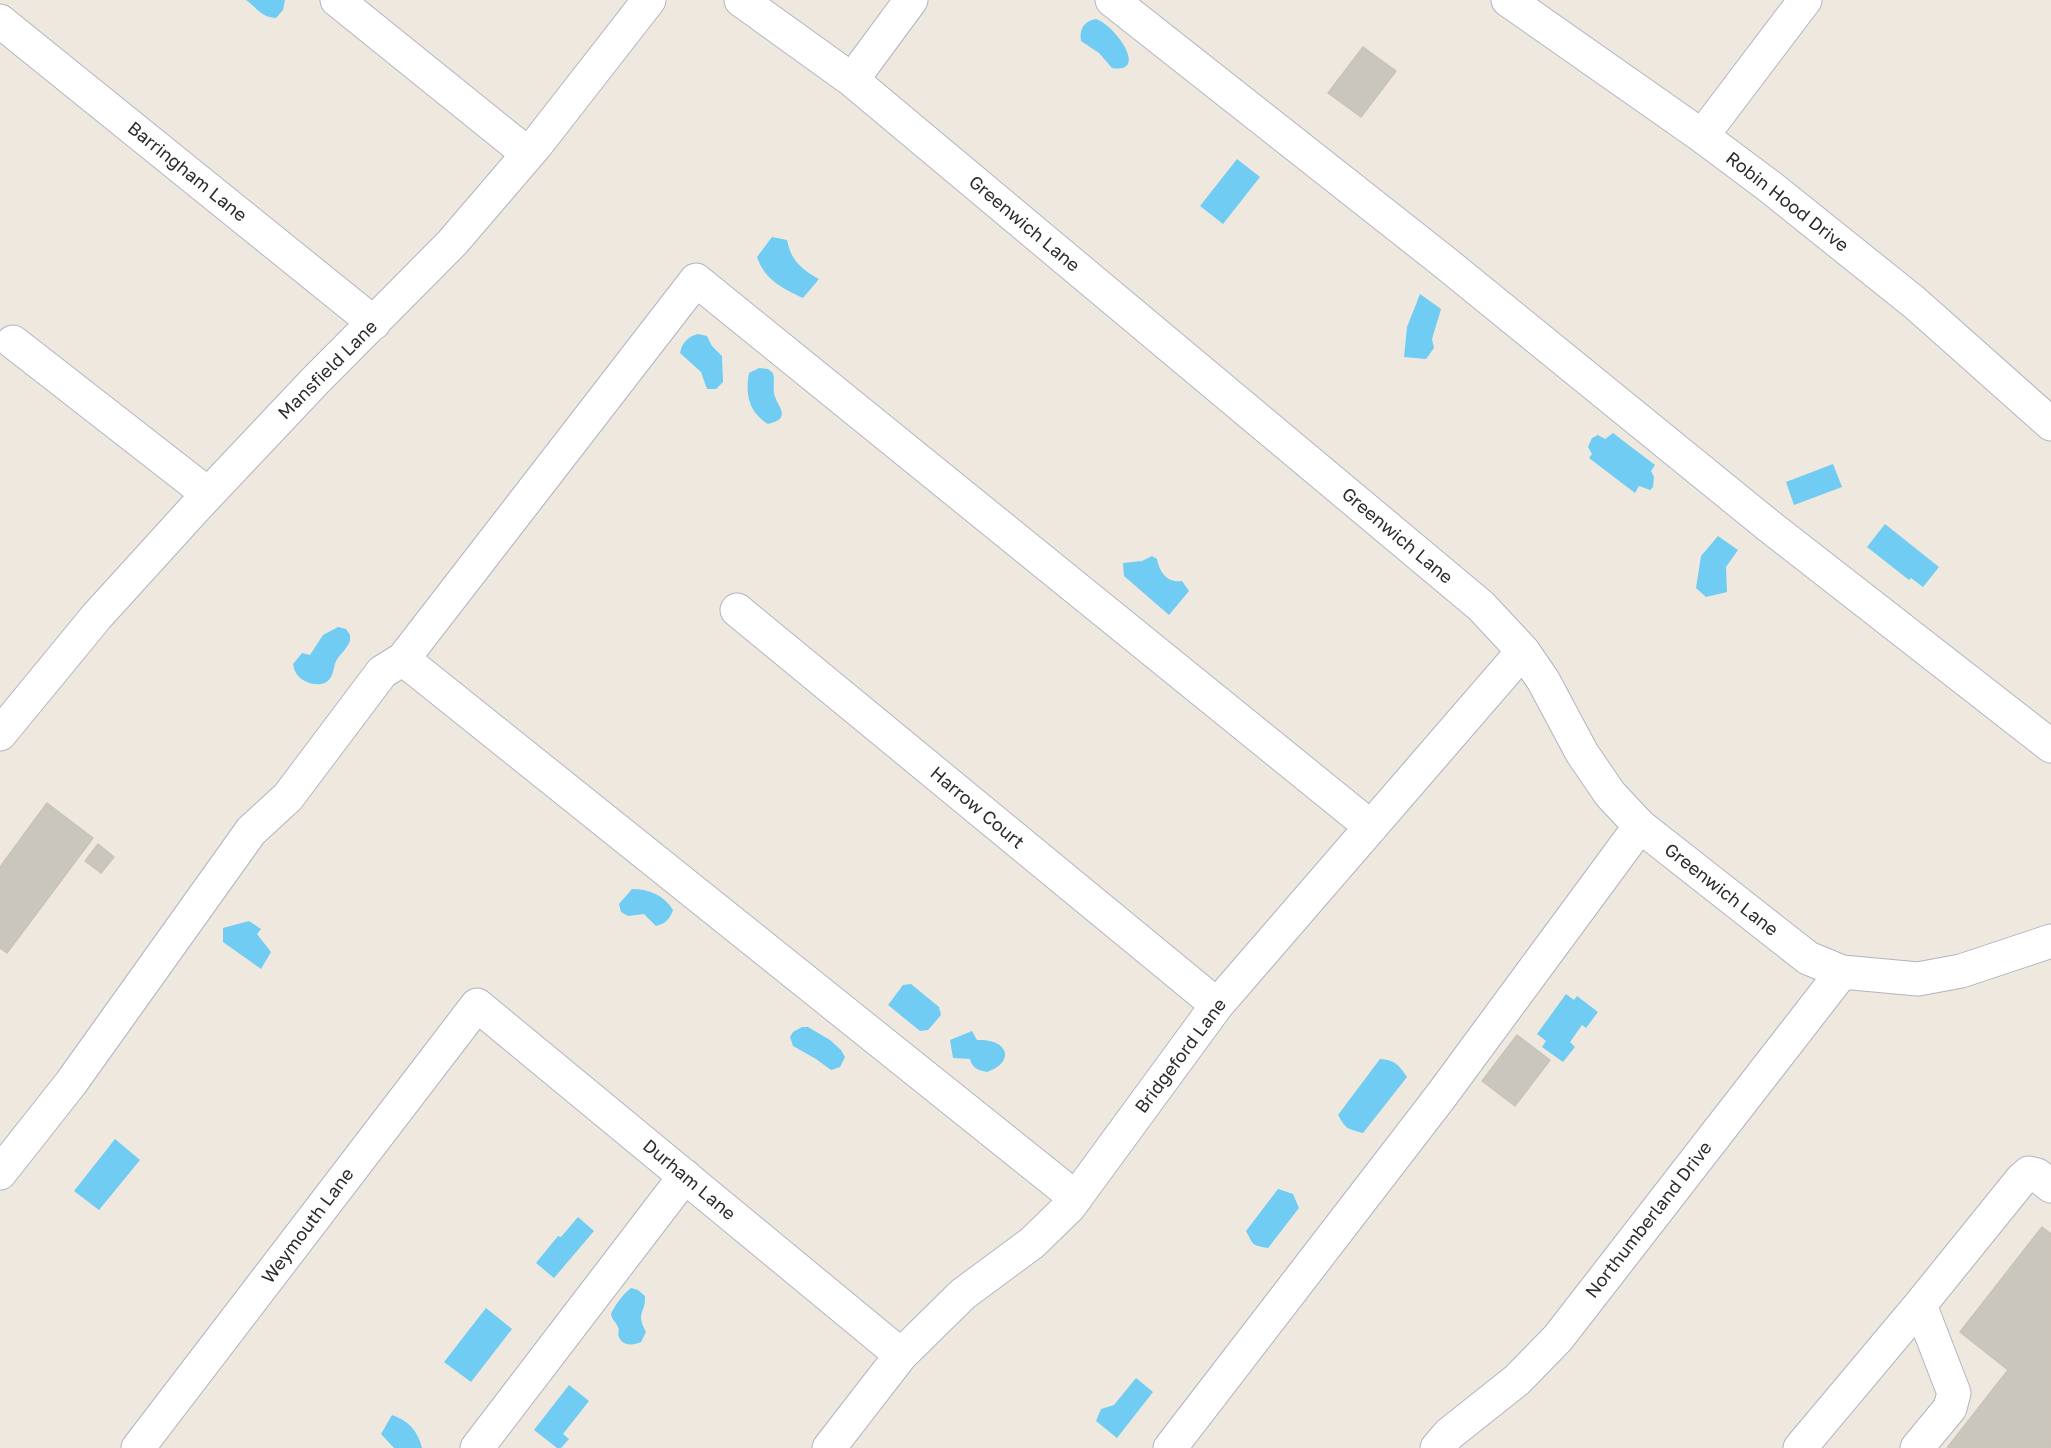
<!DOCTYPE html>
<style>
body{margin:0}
canvas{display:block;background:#eee8de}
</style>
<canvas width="2051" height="1448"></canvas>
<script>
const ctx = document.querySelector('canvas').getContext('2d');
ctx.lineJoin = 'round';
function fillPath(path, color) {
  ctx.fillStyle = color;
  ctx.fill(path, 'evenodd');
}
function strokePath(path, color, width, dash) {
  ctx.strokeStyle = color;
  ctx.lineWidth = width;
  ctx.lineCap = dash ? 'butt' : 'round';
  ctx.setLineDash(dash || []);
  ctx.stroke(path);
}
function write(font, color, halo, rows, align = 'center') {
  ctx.font = font + ' "Golos Text",sans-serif';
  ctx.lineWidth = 6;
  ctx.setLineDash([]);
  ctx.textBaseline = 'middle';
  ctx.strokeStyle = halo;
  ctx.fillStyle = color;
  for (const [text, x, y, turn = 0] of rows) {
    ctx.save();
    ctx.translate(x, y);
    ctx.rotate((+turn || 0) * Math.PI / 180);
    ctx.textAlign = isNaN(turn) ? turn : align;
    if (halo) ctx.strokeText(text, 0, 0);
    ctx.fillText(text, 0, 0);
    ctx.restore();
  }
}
const water = new Path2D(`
 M246,0h39l-2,10 -7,8c-15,-1 -19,-10 -30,-18z
 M1096,19c19,6 54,55 16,49l-13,-15 -18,-12c-2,-12 3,-20 15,-22z
 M1237,159l23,18 -37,47 -23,-18z
 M772,237l15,3c4,20 14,29 32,39l-16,19c-21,-10 -38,-18 -46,-41z
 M1420,294l21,15 -9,30 2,9 -8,11 -22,-2 3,-30z
 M698,334l9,2 5,10 10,10 1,26 -7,7h-9l-6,-17 -21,-19c2,-10 7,-16 18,-19z
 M759,368l9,1 5,4c2,7 0,13 1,20 2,13 20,25 -6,31 -19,-12 -23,-29 -19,-51z
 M1613,433l42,32 -4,6 3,6 -1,10 -3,3 -11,-4 -4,7 -46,-35 3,-4 -4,-7 4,-9 6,-3 7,4z
 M1833,464l9,23 -48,18 -8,-23z
 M1885,524l54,43 -16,20 -12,-9 -2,2 -42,-33z
 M1718,536l20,14 -12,17 1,25 -21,5 -10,-9 5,-32z
 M1152,556l5,3c3,14 10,24 25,22l7,10 -20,24 -45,-39 -1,-13 19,-2z
 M338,627l8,2 4,6v6c-3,8 -10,13 -14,20 -2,4 -2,9 -4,14 -5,12 -19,11 -29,5 -6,-4 -9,-9 -10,-16l9,-11 8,2 13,-20z
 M632,889c17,0 32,6 41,21 -3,9 -8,14 -17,16l-12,-12 -16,2 -7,-4 -2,-8z
 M249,921l12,8 -4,5 14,18 -10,17 -38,-27v-14z
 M911,984l28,23 2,8 -13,15 -8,1 -32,-26 15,-20z
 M1566,994l8,6 3,-4 21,16 -12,16 -4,-3 -12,17 5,5 -12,15 -21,-15 4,-6 -9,-7z
 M802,1027h6l22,13 11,10 4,7 -5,10 -9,3 -15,-11 -23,-13 -3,-9 3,-5z
 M972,1031l5,9c30,-2 40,21 10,32 -9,-2 -15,-4 -17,-13l-17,-1 -3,-18z
 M1380,1059c15,1 19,6 27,18l-44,56c-17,-5 -16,-3 -25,-18z
 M115,1139l25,21 -41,50 -25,-19z
 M1278,1189l15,5 6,14 -31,40c-18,-3 -14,-3 -22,-17z
 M578,1217l16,14 -40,47 -18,-15 22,-27 3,1z
 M631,1288l7,2 7,6c1,18 -10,15 1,36l-5,10c-7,3 -18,5 -22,-5 -2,-3 1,-6 -1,-10 -2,-5 -6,-7 -7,-13 4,-9 12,-20 20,-26z
 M486,1308l26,21 -41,53 -27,-20z
 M1136,1378l17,14 -36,46 -21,-17 5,-12 13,-4z
 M569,1385l20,16 -26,33 6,5 -8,9h-4l-23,-18z
 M392,1415c16,5 26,16 30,33h-28l-13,-14z`);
const building = new Path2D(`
 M1363,47l33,24 -35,46 -33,-24z
 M47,803l46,35 -86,115 -7,-5v-81z
 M98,844l16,13 -13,16 -16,-12z
 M1517,1035l33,25 -35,46 -33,-25z
 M2042,1227l9,7v214h-104l61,-78 -48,-38z`);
const minor = new Path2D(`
 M337,0l191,154
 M741,0l111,80 629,526 42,45 20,29 39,73 28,41 30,32 168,132 34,14 76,7 43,-8 90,-30
 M1112,0l331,261 326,265 282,220
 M1508,0l194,136 67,50 146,117 136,121
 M0,21l374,302
 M852,80l59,-80
 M1702,136l103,-136
 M13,342l195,152
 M737,610l480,395
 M0,734l97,-118 100,-110 118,-125 137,-138 84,-98 113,-145
 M0,1173l71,-90 180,-252 37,-34 94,-125 21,-13
 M1076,1198l-673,-539 293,-379 675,547
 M138,1448l339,-443 424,350
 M477,1448l208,-272
 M829,1448l72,-93 62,-61 69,-51 37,-36 148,-202 306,-354
 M1170,1448l271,-352 199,-270
 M1437,1448l12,-14 68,-54 41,-42 284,-366
 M1800,1448l120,-143 101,-125 8,-7 8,2 14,11
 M1917,1448l33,-40 4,-15 -34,-88`);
const streetNames = [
 ["Barringham Lane",187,172,39],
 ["Robin Hood Drive",1787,202,38],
 ["Greenwich Lane",1024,224,40],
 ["Mansfield Lane",328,370,-45],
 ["Greenwich Lane",1397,536,40],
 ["Harrow Court",977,808,40],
 ["Greenwich Lane",1721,890,38],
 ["Bridgeford Lane",1181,1056,-53],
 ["Durham Lane",689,1180,40],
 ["Northumberland Drive",1649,1220,-52],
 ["Weymouth Lane",308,1226,-53]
];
fillPath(water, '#70ccf2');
fillPath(building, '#c9c6bd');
strokePath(building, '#cac4b8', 1.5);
strokePath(minor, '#b2b4c0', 35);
strokePath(minor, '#fff', 33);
write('18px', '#2c2c2c', '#fff', streetNames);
</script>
